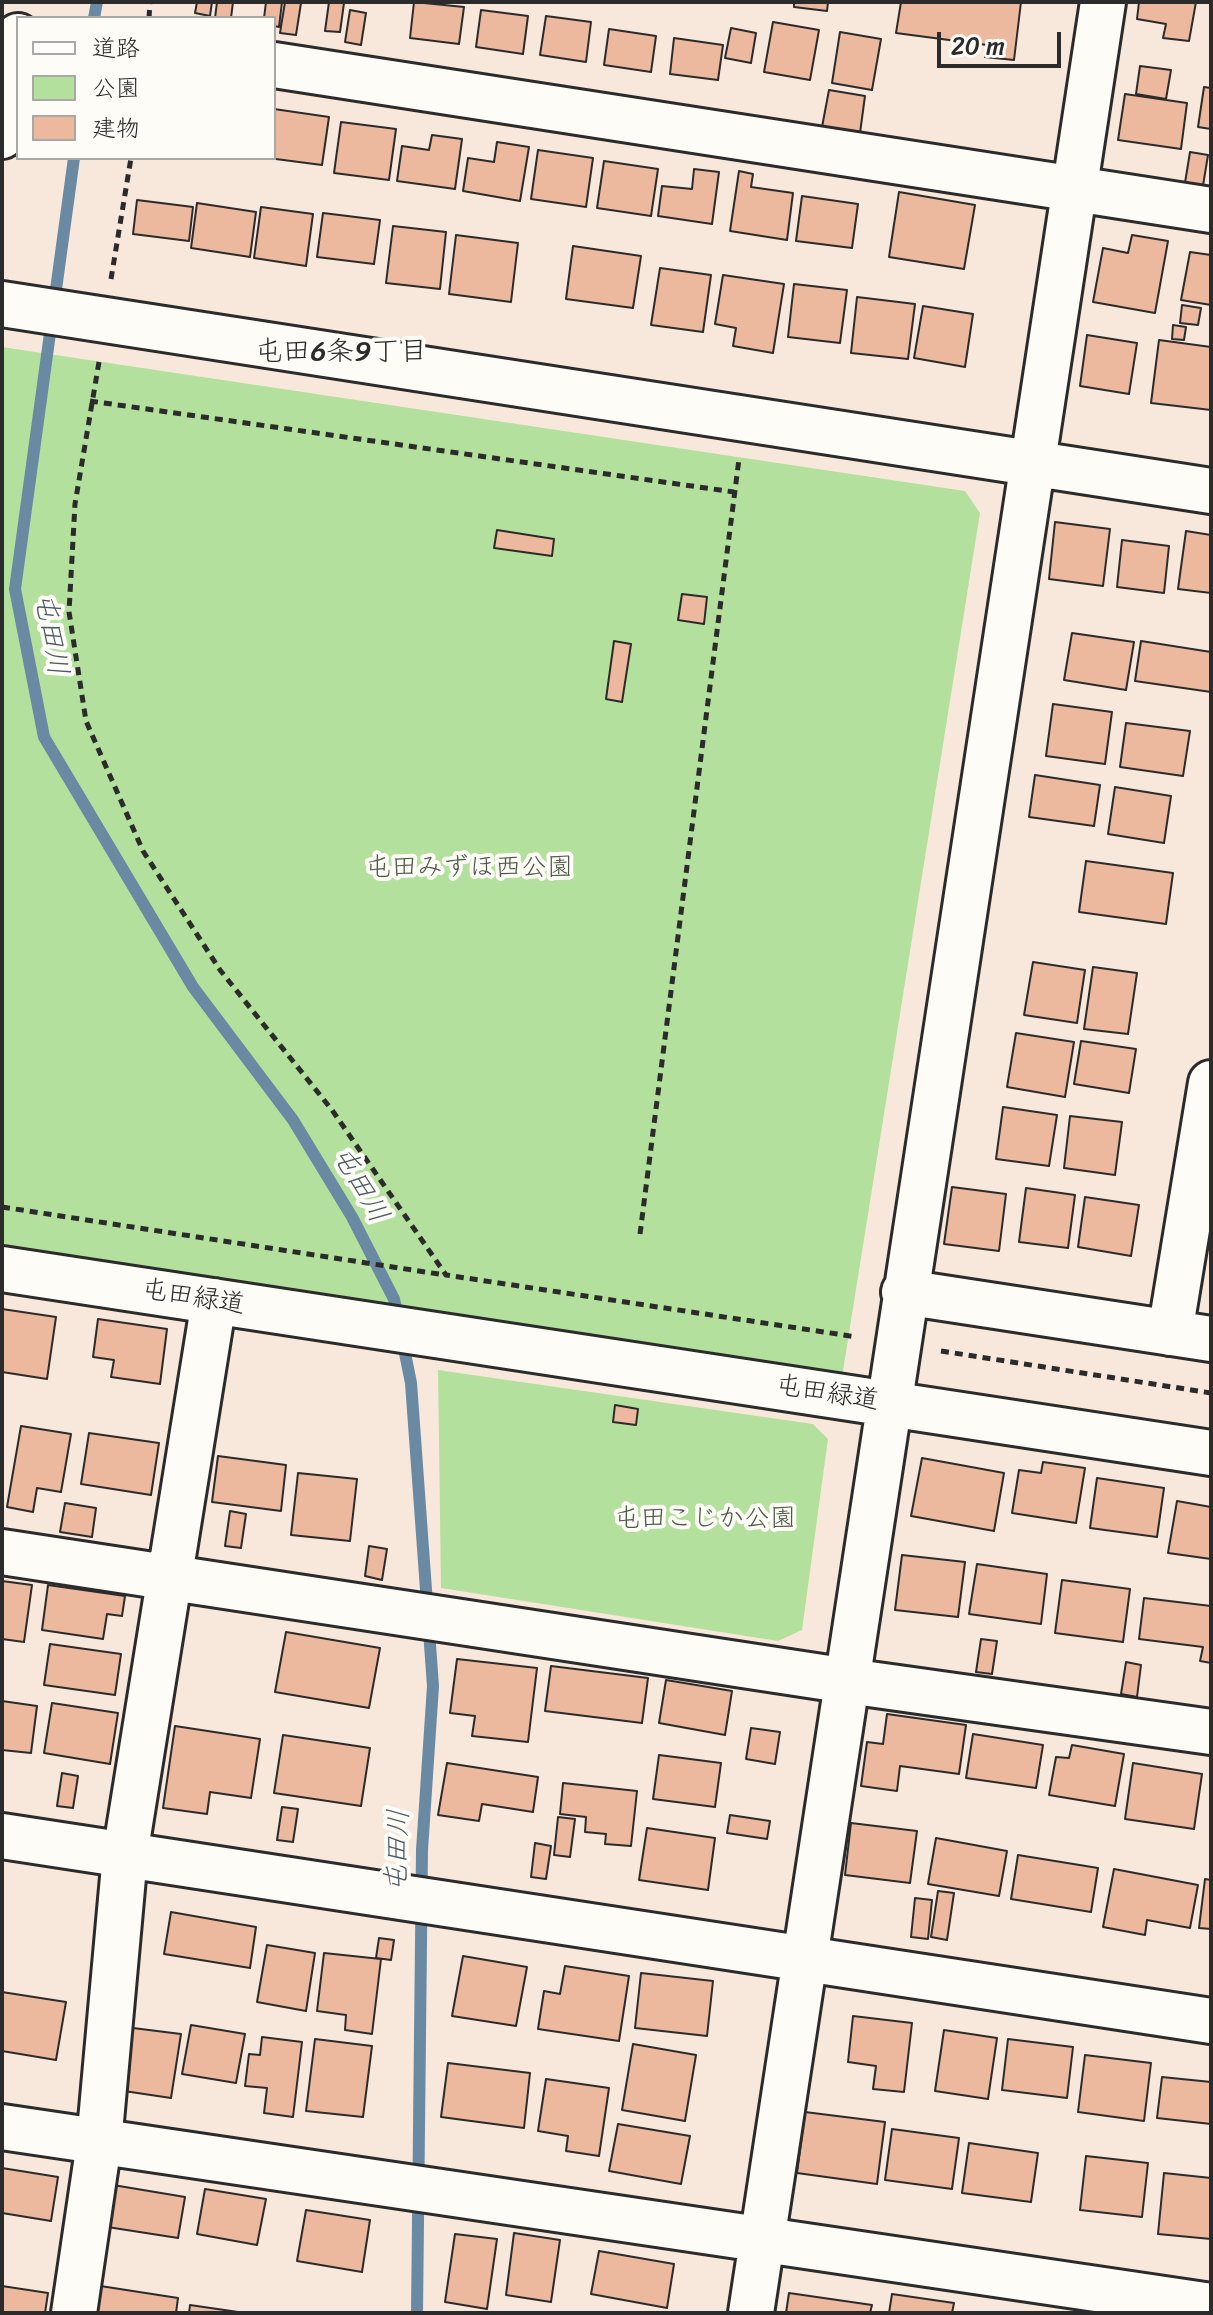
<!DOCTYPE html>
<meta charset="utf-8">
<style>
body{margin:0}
#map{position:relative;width:1213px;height:2315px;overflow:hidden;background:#f8e8dc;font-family:Sriracha,"Klee One",sans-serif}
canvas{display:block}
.frame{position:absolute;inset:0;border:4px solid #2b2b2b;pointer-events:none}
.legend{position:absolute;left:16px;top:16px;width:260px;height:144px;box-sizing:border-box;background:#fdfcf7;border:2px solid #a9a8a5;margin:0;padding:10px 14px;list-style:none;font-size:24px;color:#2b2b2b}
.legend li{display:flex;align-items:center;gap:16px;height:40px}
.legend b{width:40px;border:2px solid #a9a8a5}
.scale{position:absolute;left:937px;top:32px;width:124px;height:36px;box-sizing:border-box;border:4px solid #2b2b2b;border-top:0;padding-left:10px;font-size:24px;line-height:28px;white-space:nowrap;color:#2b2b2b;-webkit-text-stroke:6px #fdfcf7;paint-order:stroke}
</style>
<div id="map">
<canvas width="1213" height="2315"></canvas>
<div class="frame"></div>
<ul class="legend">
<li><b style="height:10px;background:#fdfcf7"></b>道路</li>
<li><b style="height:22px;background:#b4e09d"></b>公園</li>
<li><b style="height:22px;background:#edb99e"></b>建物</li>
</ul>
<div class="scale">20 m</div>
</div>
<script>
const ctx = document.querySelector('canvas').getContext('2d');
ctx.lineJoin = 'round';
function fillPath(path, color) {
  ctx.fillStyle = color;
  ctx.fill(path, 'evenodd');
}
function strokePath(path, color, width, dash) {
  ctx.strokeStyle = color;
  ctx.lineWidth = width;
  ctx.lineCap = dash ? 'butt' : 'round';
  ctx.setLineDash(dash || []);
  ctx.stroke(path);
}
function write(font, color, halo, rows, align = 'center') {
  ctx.font = font + ' Sriracha,"Klee One",sans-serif';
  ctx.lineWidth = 8;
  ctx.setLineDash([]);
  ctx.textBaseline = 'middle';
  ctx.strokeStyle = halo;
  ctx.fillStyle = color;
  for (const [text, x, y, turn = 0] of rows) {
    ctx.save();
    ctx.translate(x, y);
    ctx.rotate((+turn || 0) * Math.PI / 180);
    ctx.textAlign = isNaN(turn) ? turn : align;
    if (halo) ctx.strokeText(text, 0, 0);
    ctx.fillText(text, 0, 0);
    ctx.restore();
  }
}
const green = new Path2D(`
 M2,347l963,144 15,22 -138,864 -840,-130z
 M438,1370l375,54 15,15 -26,191 -24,11 -337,-53z`);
const stream = new Path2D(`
 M94,18l3,-16
 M74,158l-59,431 29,148 149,250 100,133 59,97 42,82 17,84 22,303 -11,164 -5,463`);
const building = new Path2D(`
 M197,2h15l-2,14 -15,-3z
 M217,2h16l-2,16h-16z
 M266,2h16l-3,25 -5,-1v-8h-10z
 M285,2l16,1 -5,32 -16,-2z
 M329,2l15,1 -4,29 -15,-1z
 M414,2l50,5 -5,37 -49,-6z
 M794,2h34l-1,9 -33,-4z
 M901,2h120l-7,58 -29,-3 2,-12 -91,-12z
 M1139,2h57l-7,39 -26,-3 3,-14 -29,-5z
 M350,10l16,3 -5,32 -16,-3z
 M481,10l47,6 -5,38 -47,-7z
 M546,16l45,6 -5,40 -46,-7z
 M773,22l46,8 -9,50 -46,-8z
 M731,28l25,5 -5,30 -26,-5z
 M609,29l47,7 -5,36 -47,-7z
 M840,32l41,7 -9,51 -40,-7z
 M674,38l49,7 -5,35 -48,-6z
 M1140,66l31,4 -5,29 -30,-5z
 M1204,87l7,1v41l-13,-2z
 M829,90l36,6 -5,37 -38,-6z
 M1125,94l62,9 -6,46 -63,-9z
 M274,109l55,8 -7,48 -54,-7h6z
 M341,122l55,7 -7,51 -55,-7z
 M432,135l30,4 -7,50 -58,-8 5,-35 27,4z
 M497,142l32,5 -9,54 -57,-10 5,-33 26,4z
 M538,150l55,8 -7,49 -55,-8z
 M1190,152l18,3 -7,43 -18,-3z
 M604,161l54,8 -7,47 -54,-8z
 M694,169l25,3 -7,52 -54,-8 4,-30 30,3z
 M739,171l14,3 -2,13 42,6 -6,47 -57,-9z
 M899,192l76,13 -11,64 -75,-12z
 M802,196l56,8 -6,44 -56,-7z
 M137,200l56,7 -4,34 -56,-7z
 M197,203l59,9 -6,45 -59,-9z
 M261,207l52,7 -7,52 -52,-8z
 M323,213l57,7 -6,44 -57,-7z
 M393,226l53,6 -6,57 -54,-6z
 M456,235l62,8 -7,59 -62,-8z
 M1132,235l36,6 -13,72 -62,-11 10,-54 25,5z
 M573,246l68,10 -8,52 -67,-9z
 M1190,252l21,3v50l-30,-5z
 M660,268l51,7 -8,57 -52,-7z
 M723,275l61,9 -11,69 -40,-7 3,-18 -21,-4z
 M794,284l53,6 -7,53 -52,-6z
 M857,297l58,7 -7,55 -57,-6z
 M1182,305l19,3 -3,17 -18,-2z
 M923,306l50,8 -8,53 -51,-9z
 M1173,325l13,2 -2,13 -12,-1z
 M1087,335l50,8 -8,51 -49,-8z
 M1159,340l52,7v63l-60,-7z
 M1055,522l55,7 -7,57 -54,-7z
 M497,530l57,9 -2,17 -58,-8z
 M1186,531l25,4v58l-33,-4z
 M1122,540l47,6 -5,47 -47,-6z
 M682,594l25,3 -3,27 -26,-4z
 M1072,633l62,9 -8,48 -62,-10z
 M614,641l17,3 -9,58 -16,-3z
 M1141,641l70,11v40l-76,-11z
 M1053,704l59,8 -7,52 -59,-8z
 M1126,723l64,8 -7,45 -63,-9z
 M1035,775l65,10 -6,41 -65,-9z
 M1115,787l56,9 -7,47 -56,-9z
 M1086,861l87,12 -7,51 -87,-12z
 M1033,962l52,8 -8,53 -53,-8z
 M1093,967l44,6 -9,61 -44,-5z
 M1016,1033l58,9 -9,55 -58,-10z
 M1081,1041l55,8 -7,44 -55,-9z
 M1003,1107l54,8 -8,51 -53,-7z
 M1070,1116l52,6 -7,53 -51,-7z
 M952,1187l54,7 -7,57 -55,-7z
 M1026,1188l49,7 -7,53 -49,-6z
 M1085,1197l54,8 -8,51 -53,-9z
 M2,1309l54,8 -9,62 -45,-7z
 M98,1319l69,10 -7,55 -49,-7 3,-17 -21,-3z
 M615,1405l23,4 -2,16 -23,-3z
 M21,1426l50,8 -10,58 -24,-4 -4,24 -26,-5z
 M89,1433l70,10 -8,52 -70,-11z
 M218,1456l68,9 -5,46 -69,-9z
 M922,1458l82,15 -10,58 -83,-15z
 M1043,1462l42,6 -9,55 -64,-10 7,-43 22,3z
 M298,1473l59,6 -7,62 -59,-6z
 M1097,1478l67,10 -7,49 -67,-9z
 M1177,1501l34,6v52l-43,-6z
 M65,1503l31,5 -4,29 -32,-5z
 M230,1511l16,3 -5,34 -16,-2z
 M369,1546l18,3 -5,31 -17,-4z
 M902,1555l63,7 -7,55 -63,-7z
 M977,1564l70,10 -6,50 -72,-10z
 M1062,1580l68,9 -7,53 -68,-9z
 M2,1581l30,4 -8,57 -22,-3z
 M48,1585l77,11 -3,20 -15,-2 -4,25 -61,-9z
 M1144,1598l67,8v57l-11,-2 3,-14 -64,-8z
 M286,1632l94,16 -11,60 -94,-16z
 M981,1639l16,2 -5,33 -16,-2z
 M50,1644l71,10 -6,41 -71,-10z
 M457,1659l80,9 -9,74 -56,-6 3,-20 -25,-3z
 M1126,1662l15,3 -4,32 -16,-3z
 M551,1666l97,12 -6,45 -97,-12z
 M666,1680l66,11 -7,44 -66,-12z
 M2,1701l35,5 -6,47 -29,-3z
 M52,1703l66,10 -8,51 -66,-11z
 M887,1714l79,11 -7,49 -59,-8 -3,25 -36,-5 6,-44 16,2z
 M175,1726l85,13 -9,59 -41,-6 -3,22 -44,-6z
 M751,1728l29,4 -5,32 -29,-5z
 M973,1734l70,11 -7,43 -70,-10z
 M283,1735l87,13 -9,58 -87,-13z
 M1072,1745l52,9 -9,52 -66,-11 7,-38 13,1z
 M659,1755l62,8 -6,44 -62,-8z
 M447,1763l91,14 -5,35 -51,-8 -3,17 -41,-6z
 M1133,1763l69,11 -8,55 -69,-10z
 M62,1773l16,3 -5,32 -16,-2z
 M563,1783l74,8 -6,55 -26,-2 1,-10 -21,-2 1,-15 -26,-3z
 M282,1807l16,2 -5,33 -16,-2z
 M730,1815l40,6 -3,18 -40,-6z
 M558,1817l17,2 -5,38 -16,-2z
 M851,1823l66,8 -7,52 -65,-8z
 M647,1828l68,10 -7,52 -69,-10z
 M936,1838l71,13 -8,45 -71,-12z
 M535,1843l16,3 -5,33 -15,-2z
 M1018,1855l80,13 -7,44 -80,-13z
 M1114,1869l84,16 -8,43 -43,-8 -2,15 -42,-8z
 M1205,1879l6,1v49l-12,-1z
 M938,1891l16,2 -7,47 -16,-3z
 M915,1898l17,2 -4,39 -17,-2z
 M171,1912l85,15 -6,41 -86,-14z
 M379,1938l15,2 -3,20 -15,-2z
 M267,1945l48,8 -9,58 -49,-9z
 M324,1953l57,6 -9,75 -27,-4 1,-15 -29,-4z
 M463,1956l64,11 -11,59 -64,-10z
 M565,1966l64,10 -10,65 -81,-12 6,-38 16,3z
 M641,1973l72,8 -6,55 -72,-8z
 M2,1992l64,10 -10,58 -54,-9z
 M853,2016l59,7 -8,69 -31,-3 3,-23 -28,-4z
 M191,2025l54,9 -9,49 -54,-9z
 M133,2028l48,6 -10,64 -47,-7z
 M944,2030l53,8 -9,61 -53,-8z
 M262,2037l40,5 -9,75 -29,-4 3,-25 -22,-2 4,-32 11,1z
 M315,2039l57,7 -9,71 -57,-6z
 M1008,2039l65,8 -6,51 -65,-8z
 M633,2044l63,11 -11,66 -63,-11z
 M1085,2055l66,8 -7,58 -66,-9z
 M448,2063l82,10 -6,55 -83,-11z
 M1162,2077l49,5v42l-54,-6z
 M546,2079l63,9 -10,68 -33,-5 2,-15 -30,-5z
 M805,2112l80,10 -8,62 -80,-11z
 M618,2124l72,12 -9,48 -72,-13z
 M892,2129l67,9 -7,51 -67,-9z
 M969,2143l69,10 -7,49 -69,-9z
 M1086,2156l62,7 -6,54 -62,-7z
 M2,2168l56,9 -7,44 -49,-8z
 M1164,2173l47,5v61l-53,-5z
 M107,2184l78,13 -7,41 -77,-12z
 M205,2189l61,10 -9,46 -60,-11z
 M306,2210l64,10 -8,52 -65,-11z
 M514,2233l46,7 -9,62 -45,-7z
 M455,2234l42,5 -10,70 -42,-7z
 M599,2251l75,13 -7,44 -76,-14z
 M94,2285l84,13 -2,15h-86z
 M2,2286l46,7 -3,20h-43z
 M789,2293l83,12 -2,8h-84z
 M892,2294l62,9 -2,10h-63z
 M190,2305l55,8h-56z`);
const path = new Path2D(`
 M149,18l1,-16
 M111,279l20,-121
 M99,362l-24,142 -6,108 17,109 57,130 77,119 112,140 114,165 411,62
 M90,401l644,91
 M2,1207l443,68
 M640,1234l99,-775
 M941,1351l270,42`);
const street = new Path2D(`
 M274,65l937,145
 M2,136l16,-100
 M2,304l1209,187
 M2,1269l1209,184
 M904,1292l307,47
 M1170,1333l41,-250
 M2,1552l846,129 363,51
 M2,1836l1209,185
 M2,2127l1209,179
 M74,2313l25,-170 26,-288 89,-554
 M751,2313l352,-2311`);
const parkNames = [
 ["屯田みずほ西公園",469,868],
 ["屯田こじか公園",705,1519]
];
const streetNames = [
 ["屯田緑道",193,1298,9],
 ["屯田緑道",827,1394,9]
];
const neighbourhoodNames = [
 ["屯田6条9丁目",341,353]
];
const waterNames = [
 ["屯田川",50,634,80],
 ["屯田川",359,1185,60],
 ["屯田川",399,1851,-88]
];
fillPath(green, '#b4e09d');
strokePath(stream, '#6a89a2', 12);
fillPath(building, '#edb99e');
strokePath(building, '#2b2b2b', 2);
strokePath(street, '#2b2b2b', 50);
strokePath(path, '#2b2b2b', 5, [8, 6]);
strokePath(street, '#fdfcf7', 44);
write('26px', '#4d5848', '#fdfcf7', parkNames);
write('26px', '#2b2b2b', '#fdfcf7', streetNames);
write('28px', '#2b2b2b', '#fdfcf7', neighbourhoodNames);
write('italic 28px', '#4a5a66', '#fdfcf7', waterNames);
</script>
